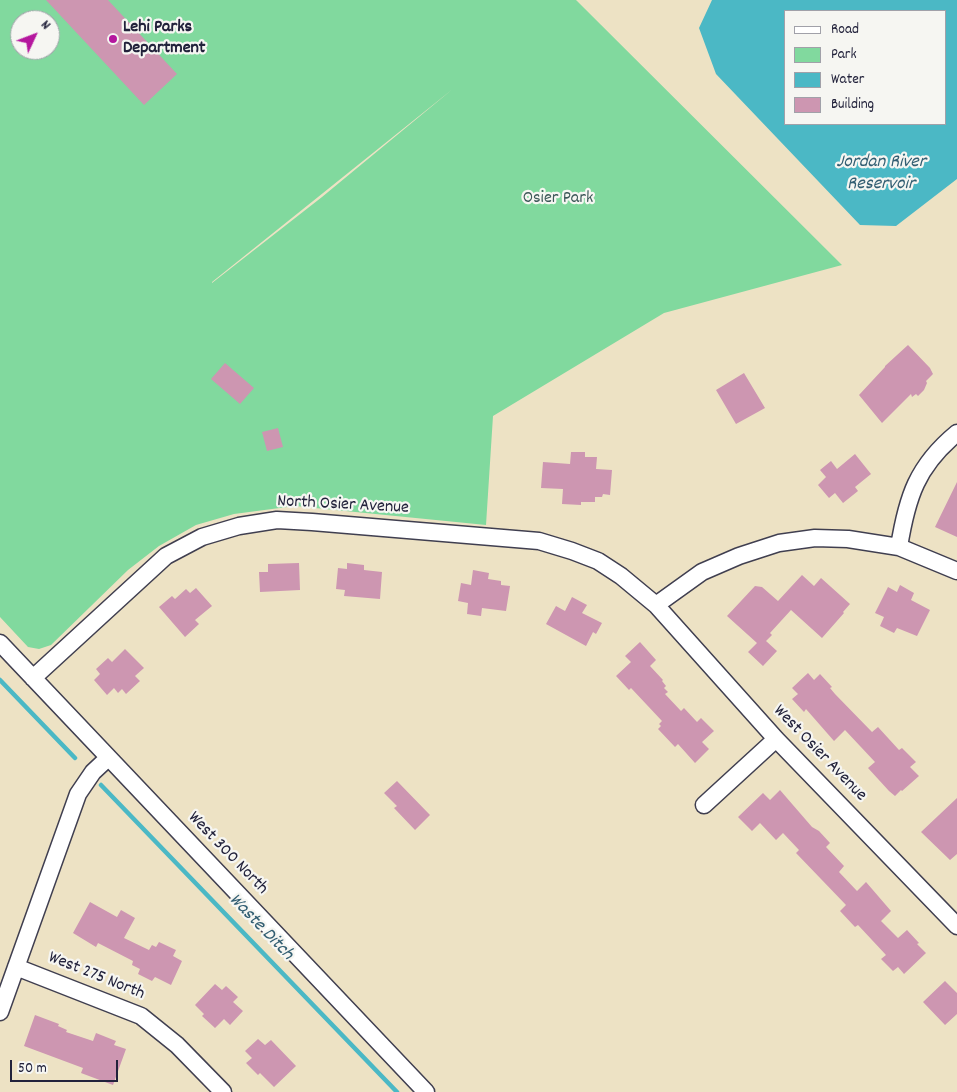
<!DOCTYPE html>
<style>
body{margin:0}
#map{position:relative;width:957px;height:1092px;overflow:hidden;background:#ede2c4;font-family:Dekko,sans-serif}
canvas{display:block}
.legend{position:absolute;left:784px;top:10px;width:162px;height:115px;box-sizing:border-box;background:#f6f6f2;border:1px solid #a1a1a9;margin:0;padding:6px 9px;list-style:none;font-size:15px;color:#22223b}
.legend li{display:flex;align-items:center;gap:10px;height:25px}
.legend b{width:25px;border:1px solid #a1a1a9}
.north{position:absolute;left:10px;top:10px;width:50px;height:50px;box-sizing:border-box;background:#f6f6f2;border:1px solid #a1a1a9;border-radius:50%;rotate:47deg;font-size:14px;font-weight:700;line-height:20px;text-align:center;color:#22223b}
.north::after{content:'';display:block;margin:auto;width:18px;height:22px;background:#b5179e;clip-path:polygon(50% 0,100% 100%,50% 72%,0 100%)}
.scale{position:absolute;left:10px;top:1060px;width:108px;height:22px;box-sizing:border-box;border:2px solid #22223b;border-top:0;padding-left:6px;font-size:15px;line-height:18px;white-space:nowrap;color:#22223b;-webkit-text-stroke:4px #f6f6f2;paint-order:stroke}
</style>
<div id="map">
<canvas width="957" height="1092"></canvas>
<ul class="legend">
<li><b style="height:6px;background:#fff"></b>Road</li>
<li><b style="height:14px;background:#81d99e"></b>Park</li>
<li><b style="height:14px;background:#4bb8c5"></b>Water</li>
<li><b style="height:14px;background:#cd96b1"></b>Building</li>
</ul>
<div class="north">N</div>
<div class="scale">50 m</div>
</div>
<script>
const ctx = document.querySelector('canvas').getContext('2d');
ctx.lineJoin = 'round';
function fillPath(path, color) {
  ctx.fillStyle = color;
  ctx.fill(path, 'evenodd');
}
function strokePath(path, color, width, dash) {
  ctx.strokeStyle = color;
  ctx.lineWidth = width;
  ctx.lineCap = dash ? 'butt' : 'round';
  ctx.setLineDash(dash || []);
  ctx.stroke(path);
}
function write(font, color, halo, rows, align = 'center') {
  ctx.font = font + ' Dekko,sans-serif';
  ctx.lineWidth = 4.5;
  ctx.setLineDash([]);
  ctx.textBaseline = 'middle';
  ctx.strokeStyle = halo;
  ctx.fillStyle = color;
  for (const [text, x, y, turn = 0] of rows) {
    ctx.save();
    ctx.translate(x, y);
    ctx.rotate((+turn || 0) * Math.PI / 180);
    ctx.textAlign = isNaN(turn) ? turn : align;
    if (halo) ctx.strokeText(text, 0, 0);
    ctx.fillText(text, 0, 0);
    ctx.restore();
  }
}
const green = new Path2D(`
 M0,0h576l266,265 -178,48 -171,103 -7,109 -191,-19 -61,8 -38,11 -37,21 -31,24 -77,75 -12,4 -11,-2 -28,-30zM20,20h30v30h-30zM454,88l-132,109 -110,86v-1z`);
const water = new Path2D(`
 M712,0h245v179l-61,47 -36,-1 -144,-151 -17,-46zM786,11h160v113h-160z`);
const stream = new Path2D(`
 M0,680l75,78
 M101,785l296,307`);
const building = new Path2D(`
 M46,0h62l69,74 -33,31z
 M908,345l22,23 3,6 -7,7 1,2 -3,7 -6,6 -2,-2 -4,3 -1,-3 -29,29 -23,-28 26,-28v-1z
 M225,363l29,25 -14,16 -29,-25z
 M744,373l21,35 -29,16 -20,-34z
 M278,428l5,19 -16,4 -5,-19z
 M571,452h14v5h12l-1,12 16,1 -2,25 -7,-1 -1,3h-7v5h-14v3l-19,-1 1,-15 -22,-1 2,-26 27,2z
 M855,454l16,20 -16,13 3,4 -15,12 -8,-10 -6,5 -11,-13 8,-8 -6,-7 11,-9 6,8z
 M957,482v55l-22,-10z
 M299,563l1,27 -40,2 -1,-20h9v-8z
 M347,563l17,2v5l18,2 -2,27 -36,-3 1,-6 -9,-1 2,-21 9,1z
 M473,570l16,3 -1,6 13,2v4l9,1 -4,25 -24,-3 -1,8 -14,-2 1,-11 -10,-2 3,-18 10,2z
 M802,575l12,11 7,-8 29,26 -7,8 1,1 -22,25 -31,-28 -21,23 2,2 -6,6 11,10 -14,15 -15,-14 9,-9 -30,-27 28,-30 7,1 16,14z
 M900,585l14,8 -3,7 19,10 -13,26 -20,-8 -3,5 -14,-7 4,-9 -9,-4 13,-26 9,5z
 M196,588l16,18 -17,14 4,4 -14,13 -26,-30 13,-11 3,3 11,-10 4,4z
 M572,597l15,8 -5,8 20,10 -6,11 -3,-2 -7,14 -40,-22 10,-18 9,5z
 M640,642l16,18 -6,6 13,14 -1,1 4,5 -2,2 4,4 -3,2 16,17 3,-3 13,14 4,-4 13,13 -12,11 7,7 -14,14 -17,-19 -3,3 -17,-18 3,-3 -2,-2 3,-3 -31,-33 -2,2 -13,-14 15,-14 -6,-6z
 M125,649l19,19 -9,8 5,5 -14,13 -4,-5 -4,4 -4,-5 -7,7 -13,-15 6,-6 -4,-5 12,-11 4,4z
 M808,673l6,7 6,-6 12,13 -2,1 5,6 37,38 6,-5 21,23 3,-2 14,14 -6,5 9,9 -17,15 -1,-1 -6,6 -6,-5 -21,-23 7,-6 -30,-32 -11,11 -28,-32 -2,3 -12,-13 6,-5 -6,-6z
 M397,781l33,34 -15,15 -21,-22 3,-2 -13,-13z
 M780,790l32,37 7,4 11,12 -4,4 18,19 -5,6 18,19 9,-9 25,29 -10,10 17,17 9,-8 12,13 -2,1 9,9 -22,21 -6,-7 -5,4 -12,-12 5,-4 -28,-30 -3,2 -15,-16 6,-6 -50,-52 3,-3 -16,-17 -7,7 -16,-17 -8,8 -14,-14 25,-24 7,7z
 M957,798v56l-7,6 -29,-28z
 M90,902l27,15 4,-7 14,8 -11,20 25,12 3,-5 4,2 3,-5 17,8 -3,6 9,5 -11,24 -16,-8 -3,4 -14,-7 2,-5 -8,-4 1,-4 -35,-18 -2,4 -23,-14z
 M945,981l12,12v21l-12,11 -22,-23z
 M215,984l7,6 4,-4 12,11 -5,5 10,9 -13,14 -6,-6 -9,9 -13,-12 2,-2 -9,-9z
 M35,1015l24,9 -1,2 9,4 -1,2 27,9 3,-8 20,8 -2,4 12,4 -13,36 -32,-12 2,-5 -59,-22z
 M258,1039l7,6 6,-5 25,26 -22,21 -14,-14 -2,2 -12,-12 6,-5 -7,-7z`);
const street = new Path2D(`
 M899,547c8,-50 18,-81 58,-114
 M656,605l46,-33 37,-16 40,-13 36,-5 33,1 51,8 58,24
 M0,643l426,449
 M33,678l133,-122 36,-19 37,-11 38,-6 35,2 227,19 33,10 26,10 23,15 35,29 120,134 181,187
 M704,805l72,-66
 M16,967l125,49 36,29 46,47
 M0,1012l78,-218 15,-22 15,-14`);
const markers = [
 [113,39,5,"#b5179e"]
];
const poiNames = [
 ["Lehi Parks",123,29],
 ["Department",123,50]
];
const parkNames = [
 ["Osier Park",558,200]
];
const streetNames = [
 ["North Osier Avenue",343,506,3],
 ["West Osier Avenue",819,754,46],
 ["West 300 North",227,854,46],
 ["West 275 North",96,977,22]
];
const waterNames = [
 ["Jordan River",881,163],
 ["Reservoir",881,185],
 ["Waste Ditch",260,928,46]
];
fillPath(green, '#81d99e');
fillPath(water, '#4bb8c5');
strokePath(stream, '#4bb8c5', 4.5);
fillPath(building, '#cd96b1');
strokePath(street, '#403f50', 19);
strokePath(street, '#fff', 16);
for (const [x, y, r, color] of markers) {
  const dot = new Path2D();
  dot.arc(x, y, r, 0, 2 * Math.PI);
  ctx.fillStyle = color;
  ctx.fill(dot);
  strokePath(dot, '#f6f6f2', 2);
}
write('bold 18px', '#22223b', '#f6f6f2', poiNames, 'left');
write('18px', '#3e5959', '#f6f6f2', parkNames);
write('18px', '#22223b', '#f6f6f2', streetNames);
write('italic 19px', '#325e72', '#f6f6f2', waterNames);
</script>
